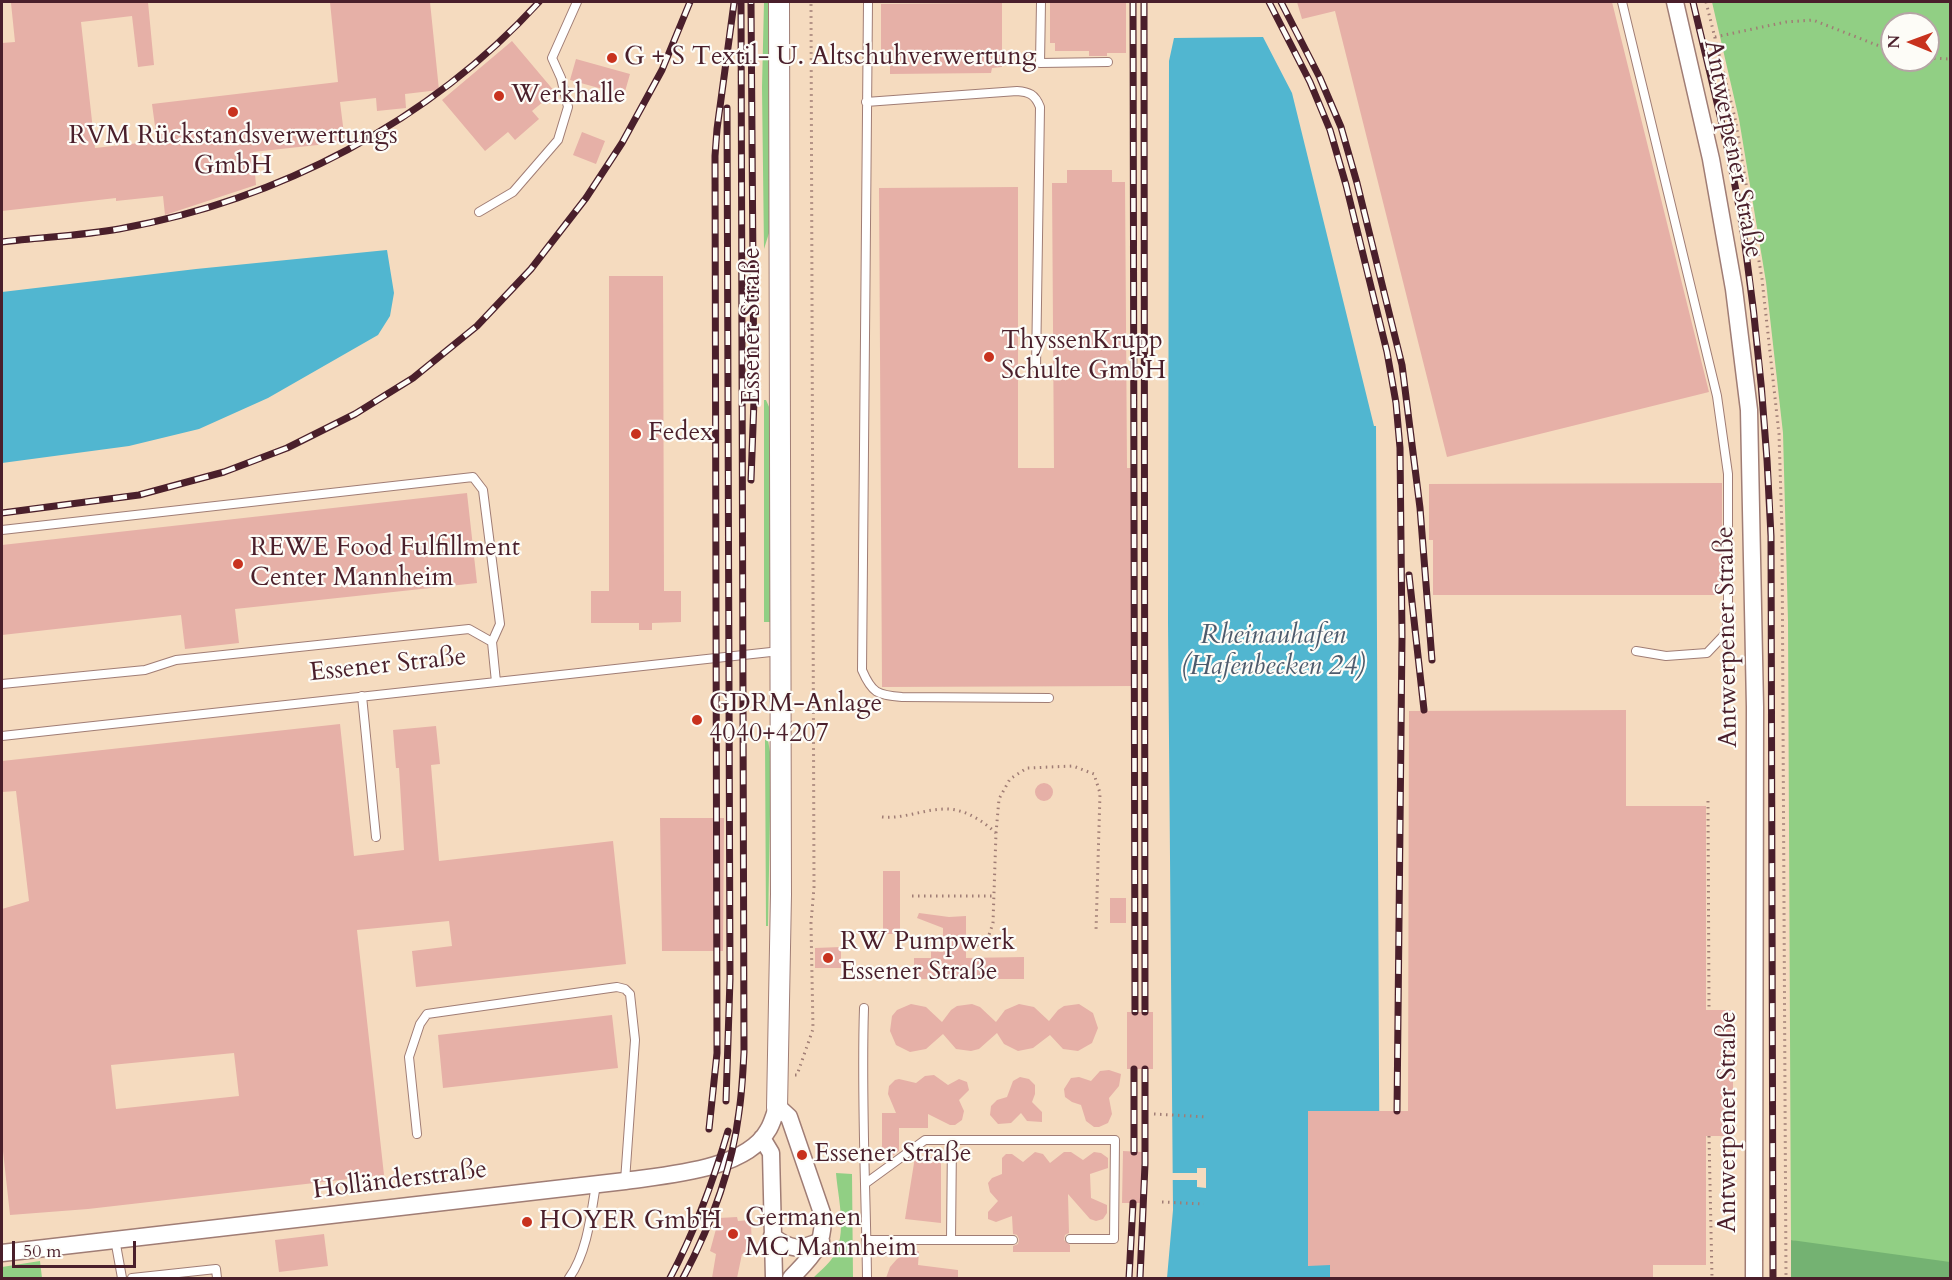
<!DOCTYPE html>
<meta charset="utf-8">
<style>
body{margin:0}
#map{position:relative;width:1952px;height:1280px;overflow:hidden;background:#f5dbbf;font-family:Cardo,serif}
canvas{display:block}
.frame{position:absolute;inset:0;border:3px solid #4a1f2b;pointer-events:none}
.north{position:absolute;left:1880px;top:12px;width:60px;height:60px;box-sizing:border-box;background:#fdfcf7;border:2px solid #b5a4a5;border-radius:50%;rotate:271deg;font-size:16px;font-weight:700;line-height:24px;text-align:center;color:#4a1f2b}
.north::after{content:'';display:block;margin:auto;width:21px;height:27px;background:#c8321e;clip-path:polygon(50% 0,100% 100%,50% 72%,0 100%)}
.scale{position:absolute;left:12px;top:1241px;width:124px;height:27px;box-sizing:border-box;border:3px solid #4a1f2b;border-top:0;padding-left:8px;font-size:18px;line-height:21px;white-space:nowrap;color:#4a1f2b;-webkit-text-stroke:4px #fdfcf7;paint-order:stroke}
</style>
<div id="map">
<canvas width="1952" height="1280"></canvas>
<div class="frame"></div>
<div class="north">N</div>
<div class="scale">50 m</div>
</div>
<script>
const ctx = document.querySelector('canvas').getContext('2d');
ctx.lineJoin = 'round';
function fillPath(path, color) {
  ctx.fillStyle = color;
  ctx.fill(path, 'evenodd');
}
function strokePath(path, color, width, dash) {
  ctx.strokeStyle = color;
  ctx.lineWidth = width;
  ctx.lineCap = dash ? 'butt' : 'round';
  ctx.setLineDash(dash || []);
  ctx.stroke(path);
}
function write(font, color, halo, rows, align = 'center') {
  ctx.font = font + ' Cardo,serif';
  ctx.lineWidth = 4.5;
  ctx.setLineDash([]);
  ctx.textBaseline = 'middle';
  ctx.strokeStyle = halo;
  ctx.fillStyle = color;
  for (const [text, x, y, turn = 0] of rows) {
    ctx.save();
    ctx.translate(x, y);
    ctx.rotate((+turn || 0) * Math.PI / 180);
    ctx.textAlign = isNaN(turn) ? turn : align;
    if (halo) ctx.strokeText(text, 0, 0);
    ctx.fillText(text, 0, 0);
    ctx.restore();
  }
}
const green = new Path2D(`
 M764,2h6v212l-1,19 -5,16 -2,-162z
 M1712,2h238v1276l-159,-38 -3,-619 -5,-188 -17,-151 -27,-163zM1892,24h36v36h-36z
 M764,400h2l4,9 1,213h-7z
 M765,740h3l3,18 -3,168h-2z
 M836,1173l16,1 1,104h-40c6,-6 15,-13 20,-21 15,-23 5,-58 3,-84z
 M40,1261l2,17h-40v-11z`);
const forest = new Path2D(`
 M1791,1240l159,22v16h-159z`);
const water = new Path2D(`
 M1263,37l29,56 82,333h2l4,852h-213l6,-68 -5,-588 1,-561 5,-23z
 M387,250l7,43 -4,23 -12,19 -110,63 -69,31 -70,17 -127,17v-171l194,-23z`);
const pier = new Path2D(`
 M1197,1168h9v20l-9,-1v-7h-27v-7h27z`);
const building = new Path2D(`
 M21,2h127l6,63 -16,2 -6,-51 -51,6 14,126 62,-7 -5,-37 186,-22 -8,-80h100l9,88 -34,4 1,14 -29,3 -1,-13 -36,4 5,40 -92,10 3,33 -91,30 -2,-19 -47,5v-3l-114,13v-168l13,-1 -4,-39z
 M1050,2h76v51h-19v3h-18v-5h-34v-8h-5z
 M1297,2h315l97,390 -262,65 -112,-446 -33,8z
 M1002,3v64l-10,1 -1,5 -101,1v-9h-9v-61z
 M512,41l43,51 -23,19 7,8 -24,21 -7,-8 -23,19 -43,-51z
 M576,59l54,15 -6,21 -54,-15z
 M582,132l23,9 -9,23 -23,-9z
 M1067,170h45v12h13l2,286h7v218l-252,1 -3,-499 139,-1v281h36l-2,-285h15z
 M609,276h54l1,315h17v31l-29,1v7h-13v-7h-48v-32h18z
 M1722,483v112h-289v-55h-4v-56z
 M467,493l10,90 -242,26 4,34 -54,6 -4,-34 -179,20v-90z
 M1626,710v96h80v204h27v126h-27v129h-53v13h-323v-13l-22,1v-155h100l1,-400z
 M340,724l14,132 50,-6 -5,-82h-3l-3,-38 43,-4 4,38 -9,1 8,96 174,-20 13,123 -210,23 -4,-36 40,-5 -3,-25 -92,9 27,245 -296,34 -78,6 -8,-73v-233l27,-8 -13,-110 -14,1v-31zM234,1053l5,43 -123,13 -5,-44z
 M1035 792a9 9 0 1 1 18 0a9 9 0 1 1-18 0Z
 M660,818h64l-1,133h-61z
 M883,871h17v63h-17z
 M1110,898h16v25h-16z
 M919,913l30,4 17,-1v42l58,-1v22h-110v-21h17v-7l12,1v-24l-26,-10z
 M841,947v21h-26v-20z
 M911,1004l15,3 16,15 9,-12 6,-4 15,-2 8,3 16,15 9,-12 14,-6 15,3 15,14 9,-11 6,-4 15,-2 14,9 5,15 -6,15 -14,8 -15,-2 -13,-14 -17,13 -15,3 -14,-7 -7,-11 -18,16 -8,2 -15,-2 -13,-15 -17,15 -16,3 -14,-7 -6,-14 2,-15 5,-6z
 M1127,1012h26v57h-26z
 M612,1015l6,53 -175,20 -5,-53z
 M1109,1070l12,4 -2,12 -10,12 3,16 -4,9 -9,4h-5l-8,-6 -5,-16 -9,-3 -7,-5 -1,-8 7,-11 8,-1 12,4 9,-10z
 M934,1075l14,10 11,-6 8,3 2,8 -10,10 5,11 -2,9 -7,5h-5l-22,-11v14h-29v23l-8,6h-9v-44h14l-8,-19 1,-8 6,-6 4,-1 17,4 9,-7z
 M1020,1077l9,2 6,6v9l-3,8 10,10v10l-15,-1 -6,-8 -10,10 -13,1 -8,-9 1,-9 6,-6 10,-3 6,-16z
 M1123,1151l19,1 -1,51h-19z
 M1035,1152l8,2 7,9 14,-11h7l12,8 11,-8 7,1 7,5v10l-18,6 1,24 16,7v8l-4,6 -7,2 -6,-2 -22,-25 1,39 -4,2 -1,5 6,5v7h-57v-6l5,-2 1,-5 -2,-4 -4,-1 -1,-18 -16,6 -8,-3v-7l10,-11 -8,-9 -2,-9 4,-5 10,-4v-16l4,-4h6l11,8z
 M915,1157h26v66l-36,-4z
 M737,1217l1,4 13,-1 1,34h-10l-5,24h-25l4,-24 -6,-3 9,-33z
 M324,1234l4,32 -49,6 -4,-32z
 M919,1251l-1,14 40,5v8h-72l4,-11 7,-8 8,-5z`);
const path = new Path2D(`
 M1706,2l29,116 27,161 17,155 3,97 4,747
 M1715,37l71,-15 27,-2 79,31
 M1928,58l22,1
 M1708,801l1,209
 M882,817c22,2 42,-8 64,-8 19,0 37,12 50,24l-3,90 -6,18 -10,4 -11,1
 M996,833l3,-34 11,-20 17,-11 46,-2 21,8 6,19 -4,138
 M912,896h82
 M795,1075h2l16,-46 -2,-106 3,-36 -3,-885
 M1154,1114l53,3
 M1709,1136l3,142
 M1162,1202l42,2`);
const service = new Path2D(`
 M868,2l-6,668c10,23 15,25 40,27l147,1
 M1041,2l-1,61 68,-1
 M1622,2l95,394 11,78v141l-2,18 -19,20 -41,3 -30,-5
 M866,102l151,-11c12,1 18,3 23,16l-4,261
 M479,212l34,-20 45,-52 10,-33 -7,-29 -9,-20 25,-56
 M2,530l471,-53 10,13 17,134 -8,18 4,40
 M2,684l143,-14 31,-10 293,-31 23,13
 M362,696l14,141
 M2,736l778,-85
 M864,1008c-3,90 2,181 3,270
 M417,1134l-8,-77 11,-33 7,-10 190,-27 8,2 5,5 5,46 -10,141
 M866,1183l59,-43h190l-1,99h-44
 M115,1239l7,39
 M866,1240h147
 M951,1240l1,-100
 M132,1278l84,-9 1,9
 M569,1278c18,-25 22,-63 27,-94`);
const minor = new Path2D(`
 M1675,2l36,157 23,130 15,121 6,297 -1,571
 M777,1106l12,11 33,96c4,32 -11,44 -31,65
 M762,1138l9,15 3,125
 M772,1236c20,15 27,14 49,5
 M2,1253l623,-72c41,-6 121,-11 143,-51 4,-6 6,-15 9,-22`);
const tertiary = new Path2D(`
 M777,1108l4,-214 -2,-892`);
const rail = new Path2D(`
 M1133,2l2,1010
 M1144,2l1,1010
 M1269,2l41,80 20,48 16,55 41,167 9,51 4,45 2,189 -5,474
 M1281,2l39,76 21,49 16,56 45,182 18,143 12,152
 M1693,2c18,77 39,156 51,235 14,99 23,198 27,299l2,742
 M2,242c38,-5 78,-6 117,-13 160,-29 310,-107 420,-227
 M751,480l3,-80 -3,-398
 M2,513l137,-18 85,-23 63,-24 68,-34 58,-36 64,-52 54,-57 55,-71 36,-55 40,-73 28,-68
 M1409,575l15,135
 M726,1101l4,-122 -3,-871
 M709,1129l8,-76 -2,-897 2,-27 17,-126
 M1134,1152v-83
 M670,1278c25,-47 43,-96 58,-147
 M683,1278c27,-51 49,-108 56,-166 3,-20 4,-40 5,-60l-3,-1050
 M1129,1278l4,-75
 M1140,1278l5,-114v-95`);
const markers = [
 [612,58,6,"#c8321e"],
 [499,96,6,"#c8321e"],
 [233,112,6,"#c8321e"],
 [989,357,6,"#c8321e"],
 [636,434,6,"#c8321e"],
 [238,564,6,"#c8321e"],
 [697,720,6,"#c8321e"],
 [828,958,6,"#c8321e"],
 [802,1155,6,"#c8321e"],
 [527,1222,6,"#c8321e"],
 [733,1234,6,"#c8321e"]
];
const poiNames = [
 ["G + S Textil- U. Altschuhverwertung",624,58],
 ["Werkhalle",511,96],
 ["RVM Rückstandsverwertungs",233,137,"center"],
 ["GmbH",233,167,"center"],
 ["ThyssenKrupp",1001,342],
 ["Schulte GmbH",1001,372],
 ["Fedex",648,434],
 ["REWE Food Fulfillment",250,549],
 ["Center Mannheim",250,579],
 ["GDRM-Anlage",709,705],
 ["4040+4207",709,735],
 ["RW Pumpwerk",840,943],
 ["Essener Straße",840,973],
 ["Essener Straße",814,1155],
 ["Germanen",745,1219],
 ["MC Mannheim",745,1249],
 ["HOYER GmbH",539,1222]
];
const streetNames = [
 ["Antwerpener Straße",1732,149,79],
 ["Essener Straße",753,326,-90],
 ["Antwerpener Straße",1728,637,-91],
 ["Essener Straße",388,666,-6],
 ["Antwerpener Straße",1729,1122,-90],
 ["Holländerstraße",400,1181,-7]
];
const waterNames = [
 ["Rheinauhafen",1273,637],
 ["(Hafenbecken 24)",1273,668]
];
fillPath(green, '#91cf84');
fillPath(forest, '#74b272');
fillPath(water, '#51b6d0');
fillPath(pier, '#f5dbbf');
fillPath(building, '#e6b0a7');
strokePath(service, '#a07d75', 10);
strokePath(minor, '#a07d75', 19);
strokePath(tertiary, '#a07d75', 22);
strokePath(path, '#a07d75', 3, [1.5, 4.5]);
strokePath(service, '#fff', 8);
strokePath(minor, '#fff', 16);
strokePath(tertiary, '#fff', 20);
strokePath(rail, '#4a1f2b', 7);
strokePath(rail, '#fdfcf7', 4.5, [14]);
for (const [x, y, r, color] of markers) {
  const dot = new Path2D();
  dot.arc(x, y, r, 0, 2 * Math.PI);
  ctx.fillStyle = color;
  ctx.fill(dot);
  strokePath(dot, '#fdfcf7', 2);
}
write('26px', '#4a1f2b', '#fdfcf7', poiNames, 'left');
write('26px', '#4a1f2b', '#fdfcf7', streetNames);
write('italic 27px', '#4d5b6d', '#fdfcf7', waterNames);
</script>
